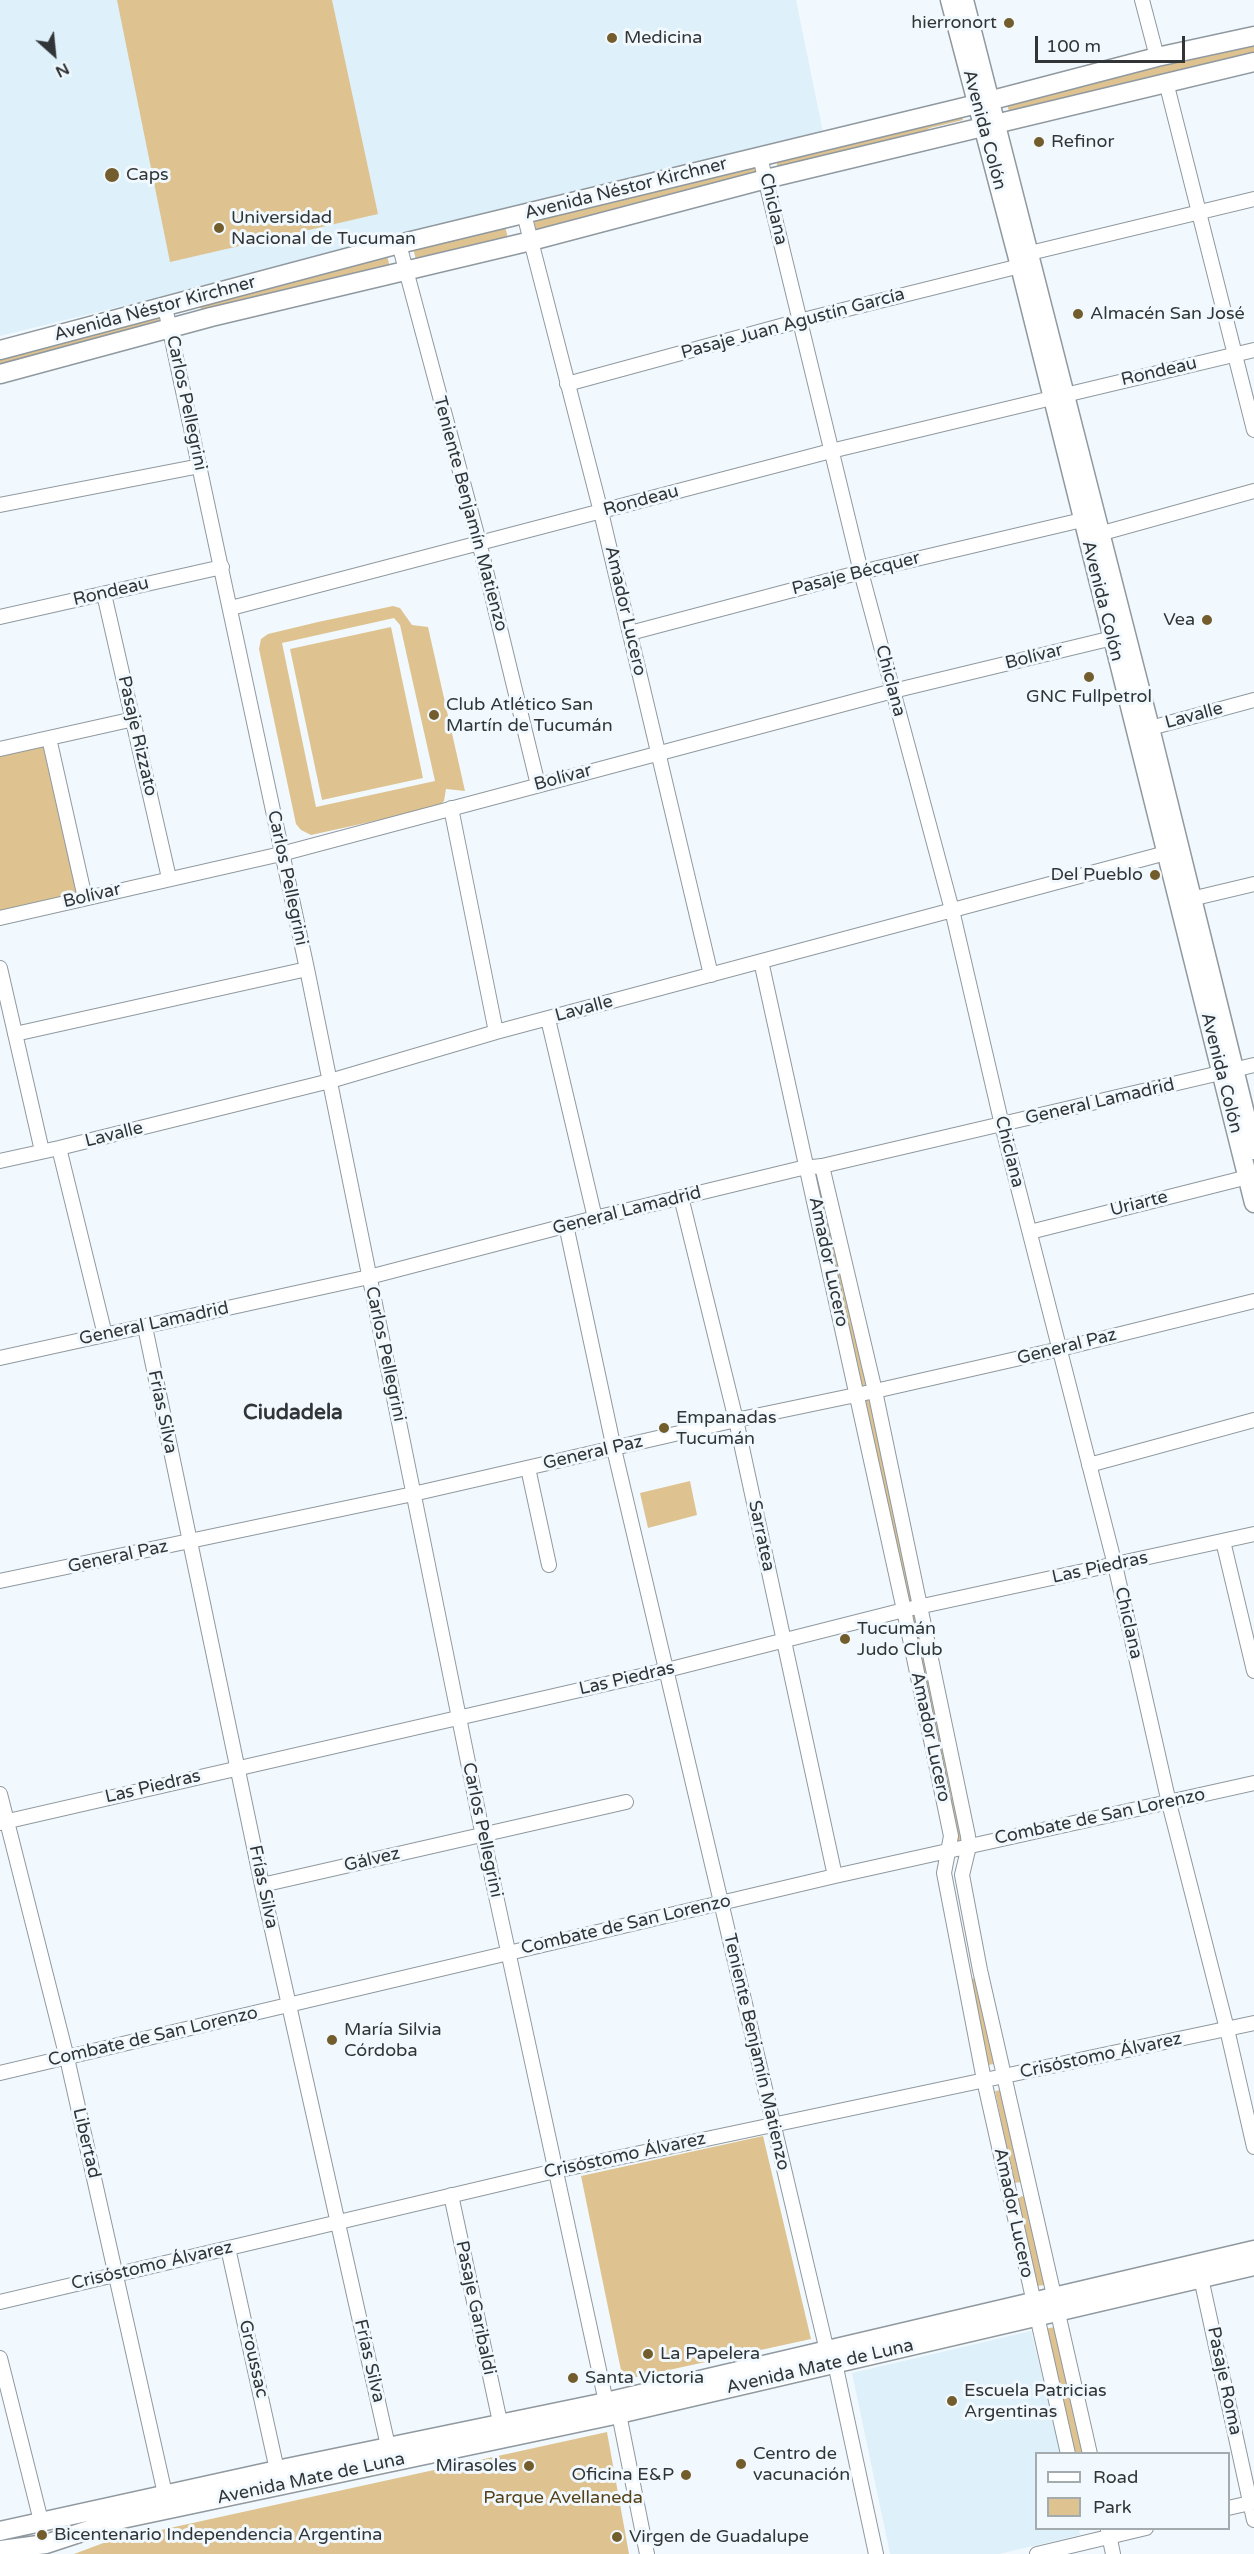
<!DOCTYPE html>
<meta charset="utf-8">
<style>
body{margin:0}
#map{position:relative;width:1254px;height:2554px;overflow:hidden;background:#f1f9fe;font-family:"Varela Round",sans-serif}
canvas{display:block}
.legend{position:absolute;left:1035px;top:2452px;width:195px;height:78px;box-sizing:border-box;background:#f1f9fe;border:2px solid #a4abae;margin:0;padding:8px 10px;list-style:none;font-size:18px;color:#313537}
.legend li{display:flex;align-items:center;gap:12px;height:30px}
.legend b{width:30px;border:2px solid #a4abae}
.north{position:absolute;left:24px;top:24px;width:60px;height:60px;-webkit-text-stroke:4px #f1f9fe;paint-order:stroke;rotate:153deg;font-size:16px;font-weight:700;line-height:24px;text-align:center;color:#313537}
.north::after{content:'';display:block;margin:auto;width:21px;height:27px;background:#313537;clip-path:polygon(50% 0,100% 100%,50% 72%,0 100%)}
.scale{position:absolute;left:1035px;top:36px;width:150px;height:27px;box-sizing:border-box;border:3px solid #313537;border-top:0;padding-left:8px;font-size:18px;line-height:21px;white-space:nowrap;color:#313537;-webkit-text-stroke:4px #f1f9fe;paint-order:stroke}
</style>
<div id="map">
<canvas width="1254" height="2554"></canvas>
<ul class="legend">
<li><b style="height:8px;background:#fff"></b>Road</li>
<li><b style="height:16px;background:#dec390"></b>Park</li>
</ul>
<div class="north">N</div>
<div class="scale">100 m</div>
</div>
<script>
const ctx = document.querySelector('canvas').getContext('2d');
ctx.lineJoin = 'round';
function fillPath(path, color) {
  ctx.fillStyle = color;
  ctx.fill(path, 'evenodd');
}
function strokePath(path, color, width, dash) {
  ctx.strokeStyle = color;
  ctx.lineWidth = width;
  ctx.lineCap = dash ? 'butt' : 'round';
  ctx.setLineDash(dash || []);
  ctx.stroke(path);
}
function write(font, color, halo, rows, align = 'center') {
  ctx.font = font + ' "Varela Round",sans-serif';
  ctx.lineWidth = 6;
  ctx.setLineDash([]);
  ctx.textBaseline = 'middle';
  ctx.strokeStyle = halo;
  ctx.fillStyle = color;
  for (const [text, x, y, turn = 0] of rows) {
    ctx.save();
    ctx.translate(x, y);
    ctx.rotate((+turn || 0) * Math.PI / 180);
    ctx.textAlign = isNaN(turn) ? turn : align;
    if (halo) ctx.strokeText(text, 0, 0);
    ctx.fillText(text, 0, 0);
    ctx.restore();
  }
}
const built = new Path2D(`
 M0,0h796l27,132 -117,31 -706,173z
 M1031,2331l30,122 -25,1v74l43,1 1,6 -81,19h-109l-38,-181z`);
const green = new Path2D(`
 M117,0h215l46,214 -208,48z
 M1254,42v14l-244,58 -3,-9 151,-42z
 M960,112l3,8 -33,8 -10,6 -142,35 -2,-10z
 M754,165l3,11 -221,56 -2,-12z
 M505,226l3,12 -92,22 -3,-12z
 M387,255l3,13 -187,46 -4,-10z
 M158,315l3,9 -161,45v-14z
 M393,606l7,2 12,17 16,2 37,164 -19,-2 -2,12 -6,6 -127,28 -10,-5 -5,-6 -37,-175 2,-10 7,-5 50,-12zM394,618l6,7 35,156 -119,26 -34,-164z
 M391,627l32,151 -101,22 -32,-151z
 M43,746l34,148 -77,17v-155z
 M819,1171l51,216 -9,3 -49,-218z
 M872,1396l43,208 -7,1 -46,-207z
 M690,1481l7,34 -49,13 -8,-35z
 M910,1614h7l47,229 -9,2z
 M977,1978l17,86 -6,1 -19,-86z
 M1001,2090l21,92 -8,1 -19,-92z
 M763,2136l48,203 -188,41 -42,-204z
 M1024,2196l21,89 -9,1 -18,-89z
 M1055,2327l29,126h-11l-29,-124z
 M607,2432l22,122h-555l32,-12z`);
const minor = new Path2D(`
 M1142,0l15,57
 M1166,82l88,348
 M760,157l101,415 91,338 50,215 113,440 54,238 58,226 27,118
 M524,214l77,298 110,463
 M399,244l80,298 59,243
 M1030,253l224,-54
 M165,307l142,662 176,867 123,566 13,12 28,140
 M567,384l232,-63 221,-55
 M1065,395l189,-45
 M0,505l200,-39
 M1099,534l155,-43
 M104,594l65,284
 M231,608l600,-157 221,-53
 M0,617l222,-50
 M630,633l231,-61 221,-52
 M1143,730l111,-30
 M49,738l36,160
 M0,749l134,-30
 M451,808l45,224
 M1191,899l63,-15
 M0,918l281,-64 612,-163 228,-55
 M761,961l143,649 47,226 -7,37 40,207 84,374
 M0,968l42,183
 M548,1019l47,199
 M15,1034l292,-65
 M59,1148l46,187
 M0,1161l59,-13 271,-67 166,-49 670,-179
 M822,1166l53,225 93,445 1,10 -7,29 18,95 110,484
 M681,1197l55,223 99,456
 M566,1225l48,224 213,902
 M1030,1232l218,-55
 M145,1327l117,558 126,561
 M0,1358l369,-81 226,-59 207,-50 20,-2 432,-101
 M1089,1465l165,-45
 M528,1468l21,97
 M1223,1541l31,130
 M0,1581l413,-87 323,-74 139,-29 185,-42 194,-48
 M0,1794l67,264 98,436
 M0,1823l667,-153 237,-60 350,-76
 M262,1885l364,-83
 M0,2073l835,-197 419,-93
 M451,2195l49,227
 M228,2248l49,222
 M1201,2278l53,242
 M0,2302l555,-131 699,-148
 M0,2358l41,163
 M835,2363l41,191
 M1228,2508l26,-6
 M1108,2530l5,24
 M1037,2554l109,-26`);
const major = new Path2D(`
 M950,0l70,266 234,937
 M964,0l186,728 104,422
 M0,350l399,-106 578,-140 180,-47 97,-21
 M0,374l211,-57 320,-76 235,-62 488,-117
 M0,2531l277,-61 329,-68 648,-152
 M0,2550l46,-6 76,-25 497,-105 635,-148`);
const markers = [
 [1009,23,6,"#745d2d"],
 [612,38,6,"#745d2d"],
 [1039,142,6,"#745d2d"],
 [112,175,8,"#745d2d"],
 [219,228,6,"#745d2d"],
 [1078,314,6,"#745d2d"],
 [1207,620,6,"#745d2d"],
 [1089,677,6,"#745d2d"],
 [434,715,6,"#745d2d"],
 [1155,875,6,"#745d2d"],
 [664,1428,6,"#745d2d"],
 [845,1639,6,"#745d2d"],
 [332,2040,6,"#745d2d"],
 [648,2354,6,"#745d2d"],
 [573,2378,6,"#745d2d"],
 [952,2401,6,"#745d2d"],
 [741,2464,6,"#745d2d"],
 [529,2466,6,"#745d2d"],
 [686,2475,6,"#745d2d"],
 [42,2535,6,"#745d2d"],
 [617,2537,6,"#745d2d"]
];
const poiNames = [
 ["hierronort",997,23,"right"],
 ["Medicina",624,38],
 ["Refinor",1051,142],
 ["Caps",126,175],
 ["Universidad",231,218],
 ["Nacional de Tucuman",231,239],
 ["Almacén San José",1090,314],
 ["Vea",1195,620,"right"],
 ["GNC Fullpetrol",1089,697,"center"],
 ["Club Atlético San",446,705],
 ["Martín de Tucumán",446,726],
 ["Del Pueblo",1143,875,"right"],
 ["Empanadas",676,1418],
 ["Tucumán",676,1439],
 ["Tucumán",857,1629],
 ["Judo Club",857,1650],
 ["María Silvia",344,2030],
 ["Córdoba",344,2051],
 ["La Papelera",660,2354],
 ["Santa Victoria",585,2378],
 ["Escuela Patricias",964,2391],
 ["Argentinas",964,2412],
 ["Centro de",753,2454],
 ["vacunación",753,2475],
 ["Mirasoles",517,2466,"right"],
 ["Oficina E&P",674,2475,"right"],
 ["Bicentenario Independencia Argentina",54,2535],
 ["Virgen de Guadalupe",629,2537]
];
const streetNames = [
 ["Avenida Colón",984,130,75],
 ["Avenida Néstor Kirchner",626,189,-14],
 ["Chiclana",773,209,77],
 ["Avenida Néstor Kirchner",155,309,-15],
 ["Pasaje Juan Agustín García",793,324,-15],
 ["Rondeau",1159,372,-13],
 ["Carlos Pellegrini",186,403,78],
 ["Rondeau",641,501,-15],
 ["Teniente Benjamín Matienzo",470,514,75],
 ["Pasaje Bécquer",856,574,-14],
 ["Rondeau",111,592,-13],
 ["Avenida Colón",1102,601,76],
 ["Amador Lucero",625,611,77],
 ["Bolívar",1034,657,-14],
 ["Chiclana",890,681,75],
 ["Lavalle",1194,716,-15],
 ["Pasaje Rizzato",137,736,77],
 ["Bolívar",563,778,-15],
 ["Carlos Pellegrini",287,878,78],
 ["Bolívar",92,896,-13],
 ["Lavalle",584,1009,-15],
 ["Avenida Colón",1221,1073,76],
 ["General Lamadrid",1100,1102,-13],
 ["Lavalle",114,1135,-14],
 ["Chiclana",1009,1152,76],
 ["Uriarte",1139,1204,-14],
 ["General Lamadrid",627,1211,-14],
 ["Amador Lucero",828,1262,78],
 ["General Lamadrid",154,1324,-12],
 ["General Paz",1067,1347,-14],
 ["Carlos Pellegrini",385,1354,78],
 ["Frías Silva",162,1412,78],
 ["General Paz",593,1453,-13],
 ["Sarratea",761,1536,78],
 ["General Paz",118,1557,-12],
 ["Las Piedras",1100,1568,-12],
 ["Chiclana",1128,1623,77],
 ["Las Piedras",627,1679,-13],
 ["Amador Lucero",930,1737,78],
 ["Las Piedras",153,1787,-13],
 ["Combate de San Lorenzo",1100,1817,-12],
 ["Carlos Pellegrini",482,1830,78],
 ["Gálvez",372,1860,-13],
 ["Frías Silva",263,1887,78],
 ["Combate de San Lorenzo",626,1925,-13],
 ["Combate de San Lorenzo",153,2037,-13],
 ["Teniente Benjamín Matienzo",756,2052,77],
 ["Crisóstomo Álvarez",1101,2056,-12],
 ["Libertad",86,2143,77],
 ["Crisóstomo Álvarez",625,2156,-12],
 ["Amador Lucero",1013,2213,78],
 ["Crisóstomo Álvarez",152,2266,-13],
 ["Pasaje Garibaldi",475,2308,78],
 ["Groussac",253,2359,77],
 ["Frías Silva",369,2361,77],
 ["Avenida Mate de Luna",820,2367,-13],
 ["Pasaje Roma",1224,2381,78],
 ["Avenida Mate de Luna",311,2479,-12]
];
const parkNames = [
 ["Parque Avellaneda",563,2498]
];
const quarterNames = [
 ["Ciudadela",293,1413]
];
fillPath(built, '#def0fa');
fillPath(green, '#dec390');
strokePath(minor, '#90999f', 16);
strokePath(major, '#90999f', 21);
strokePath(minor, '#fff', 14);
strokePath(major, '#fff', 18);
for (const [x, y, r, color] of markers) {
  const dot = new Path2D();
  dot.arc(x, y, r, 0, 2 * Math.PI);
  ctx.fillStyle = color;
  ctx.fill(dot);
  strokePath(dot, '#f1f9fe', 2);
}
write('18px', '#313537', '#f1f9fe', poiNames, 'left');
write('18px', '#313537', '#f1f9fe', streetNames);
write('18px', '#564218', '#f1f9fe', parkNames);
write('bold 21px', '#313537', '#f1f9fe', quarterNames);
</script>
